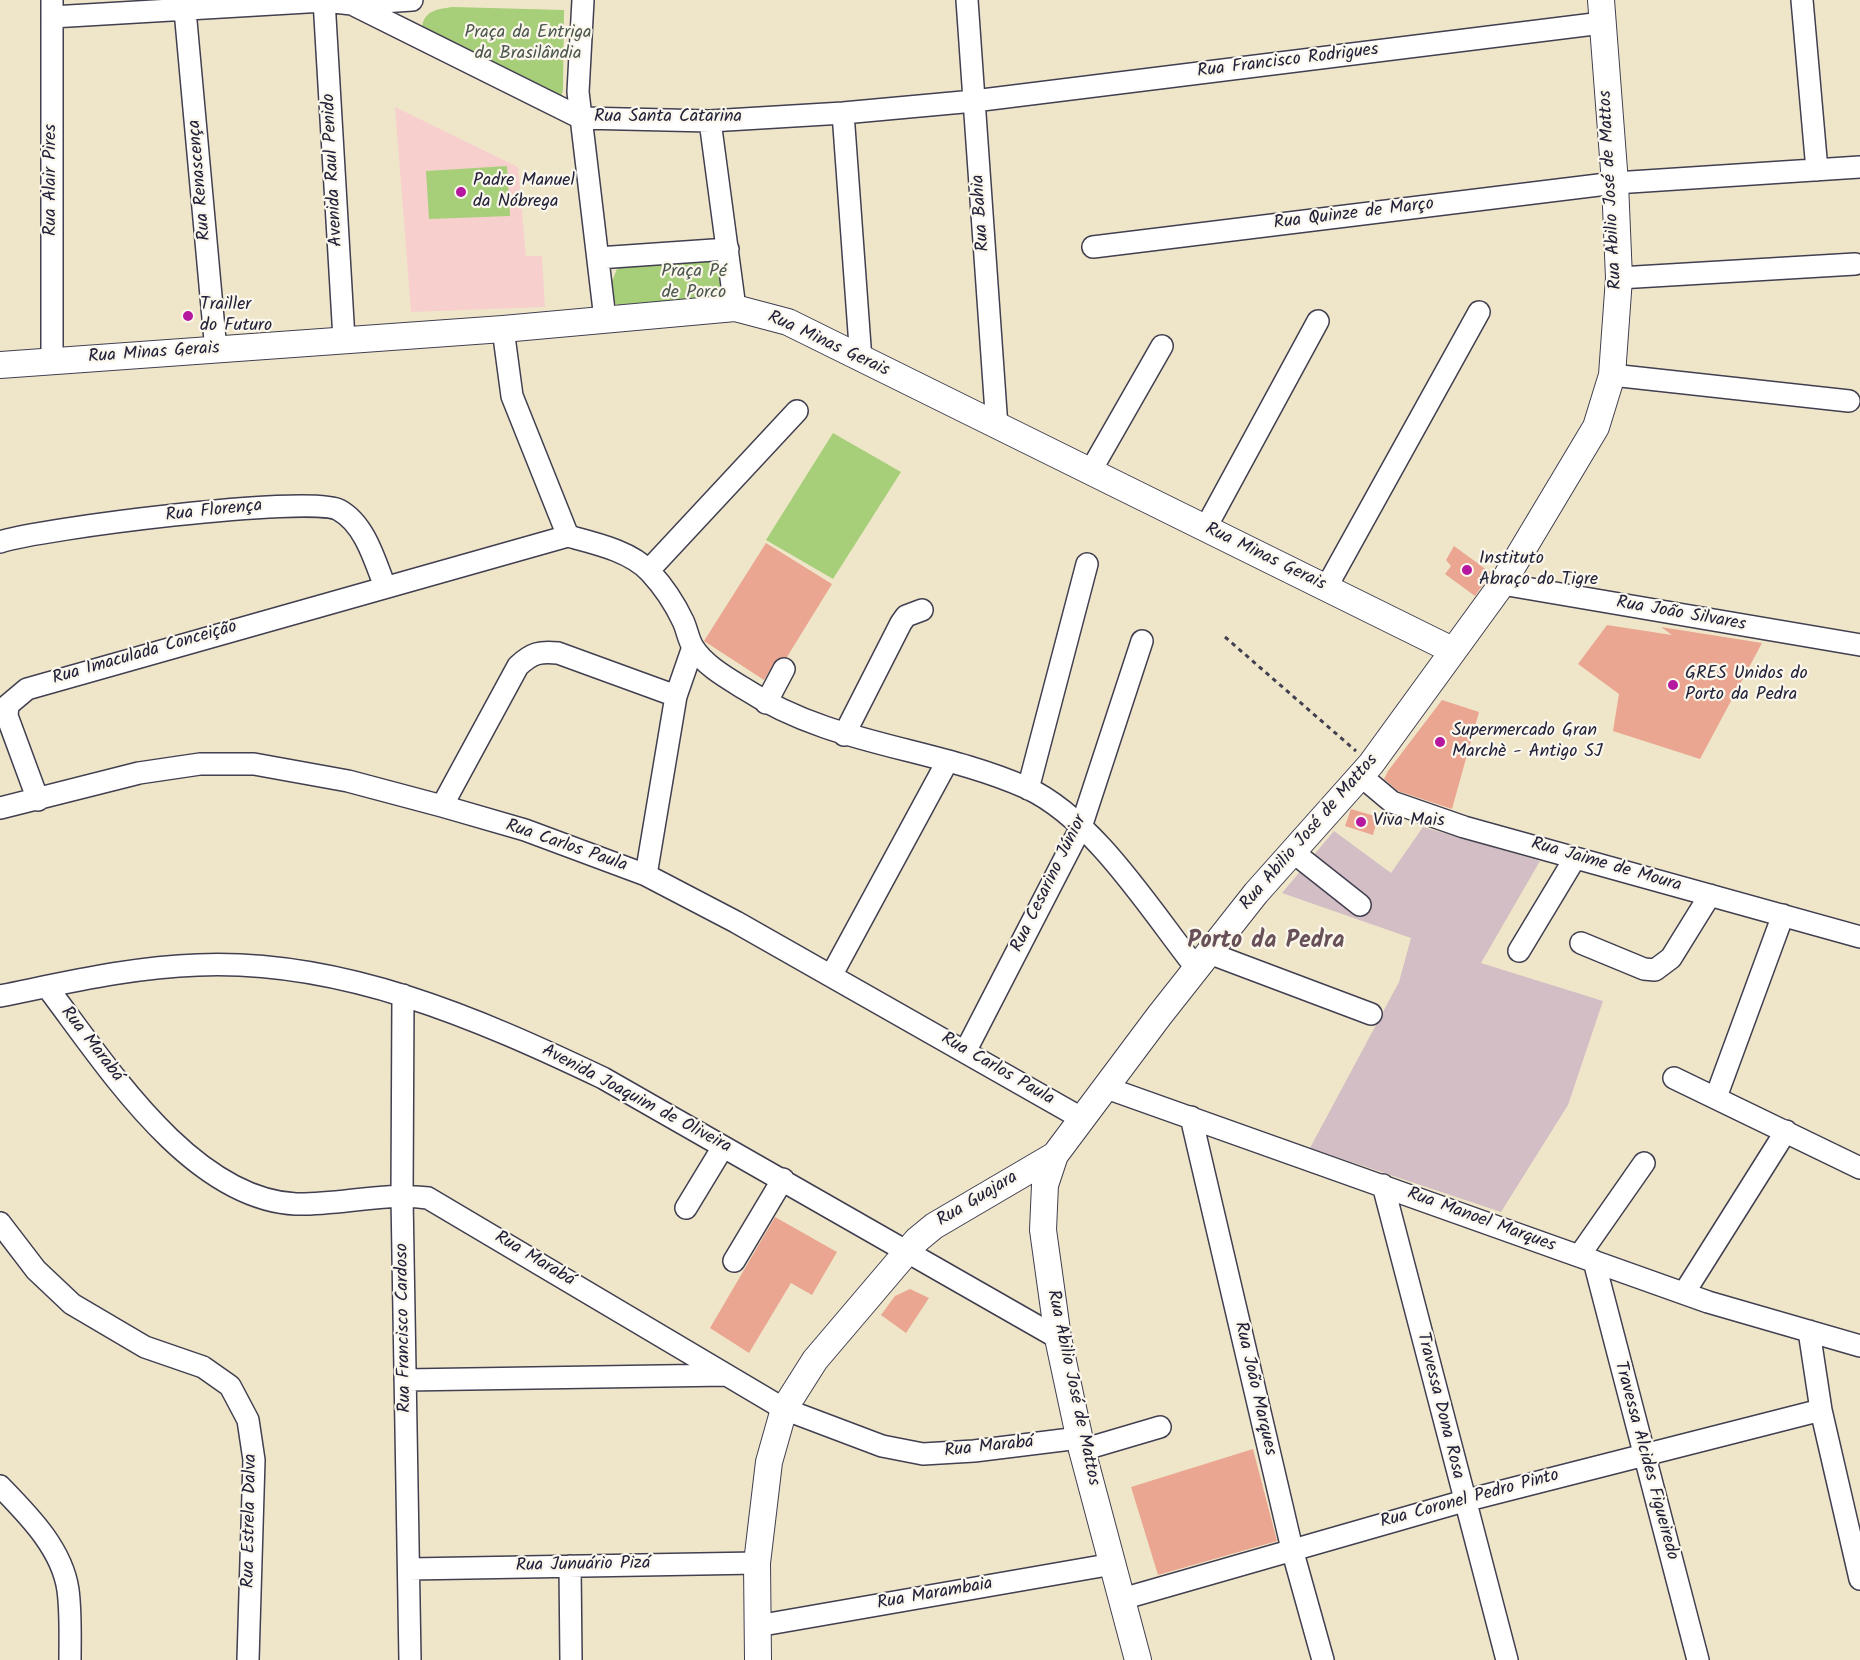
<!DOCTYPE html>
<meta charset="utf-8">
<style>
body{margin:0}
canvas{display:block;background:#efe6c9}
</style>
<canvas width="1860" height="1660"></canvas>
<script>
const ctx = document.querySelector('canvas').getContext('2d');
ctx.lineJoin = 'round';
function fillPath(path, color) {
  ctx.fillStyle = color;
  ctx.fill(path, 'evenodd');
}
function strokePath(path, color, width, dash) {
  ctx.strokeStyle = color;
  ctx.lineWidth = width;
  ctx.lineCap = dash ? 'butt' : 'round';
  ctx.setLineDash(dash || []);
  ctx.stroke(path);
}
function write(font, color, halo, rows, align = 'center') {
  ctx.font = font + ' Kalam,sans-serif';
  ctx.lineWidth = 4.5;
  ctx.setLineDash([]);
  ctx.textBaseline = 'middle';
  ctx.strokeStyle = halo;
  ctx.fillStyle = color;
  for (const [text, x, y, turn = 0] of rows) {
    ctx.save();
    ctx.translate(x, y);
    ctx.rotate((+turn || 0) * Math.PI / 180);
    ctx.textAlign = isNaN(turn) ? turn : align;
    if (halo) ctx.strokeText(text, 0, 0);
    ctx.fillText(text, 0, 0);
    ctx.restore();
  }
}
const built = new Path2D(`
 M395,107l123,60 8,89h16l3,51 -134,5z`);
const industrial = new Path2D(`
 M1423,827l117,34 -59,102 122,38 -35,104 -67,107 -191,-64 89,-166 12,-44 -129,-45 52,-62 57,42z`);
const green = new Path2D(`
 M453,7l111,3 -1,80 -3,11 -138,-72c1,-19 16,-20 31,-22z
 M507,166l3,50 -81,3 -3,-48z
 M721,260l4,40 -103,8 -7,-5 -3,-22 5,-12 6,-3z
 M833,433l68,39 -68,107 -67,-39z`);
const building = new Path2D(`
 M766,543l66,41 -45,73 -10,2 -13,21 -60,-39z
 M1454,546l37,27 -16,23 -30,-22 6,-8 -5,-6z
 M1607,625l65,10 -11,-8 101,16 -62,116 -87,-28 6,-37 -41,-30z
 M1442,700l37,12 -27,97 -54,-18 -14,-12 4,-8z
 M1351,809l27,8 -5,18 -28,-9z
 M775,1217l62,35 -25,43 -21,-12 -42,70 -39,-25z
 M910,1289l19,9 -23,35 -25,-18 14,-19z
 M1253,1449l24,92 -119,34 -27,-88z`);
const path = new Path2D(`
 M1225,637l131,114`);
const minor = new Path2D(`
 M324,0l20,339
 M583,0l-5,92 27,227
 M967,0l30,427
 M1802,0l15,170
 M352,4l229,114 129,3 133,-8 131,-12 628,-78
 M185,10l31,341
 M52,17l272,-16 28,3 60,-4
 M843,113l18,247
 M710,121l25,187
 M1093,247l522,-64 245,-16
 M598,258l130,-9
 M1619,278l236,-14
 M503,329l9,67 56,140
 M52,361v-361
 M1612,375l237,26
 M1090,472l72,-126
 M1205,529l113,-208
 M0,542c37,-13 312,-48 339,-32 26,14 36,51 46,77
 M649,570l148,-159
 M1502,584l358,61
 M1326,588l153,-276
 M766,703l18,-34
 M844,735l57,-112 5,-7 16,-6
 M1361,776l31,26 72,25 396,110
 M1028,789l59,-225
 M38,800l-31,-84 1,-11 19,-16 541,-153c26,7 63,15 82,36 13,14 25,32 33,49 4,8 5,18 10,26 11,18 34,31 52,42 87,57 190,58 282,99 67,31 124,123 170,181
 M442,806l76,-140c14,-13 22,-15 40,-13l118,43
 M0,808l139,-35 61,-9h54l94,17 94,25 83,24 121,45 90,47 345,196
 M1293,852l67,53
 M646,875l30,-179 17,-49
 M1581,943l63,26 11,1 16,-12 39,-63
 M1519,951l56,-93
 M1209,953l162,61
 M831,976l116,-214
 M47,987c58,76 143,212 249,217 44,1 88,-12 132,-6l356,211 98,37 41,8 51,-3 105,-13
 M403,995l-1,202 8,463
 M0,996c65,-13 132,-29 198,-31 143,-6 279,53 405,113l455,260
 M965,1052l116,-225 61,-186
 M1674,1078l186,90
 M1104,1087l604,215 152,44
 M1716,1097l67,-182
 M1191,1117l101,432 31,111
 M1383,1185l124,475
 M686,1208l37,-61
 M0,1223l36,47 36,34 73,43 58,20 27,19 18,34 6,40 -6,200
 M1579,1256l65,-93
 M734,1261l49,-82
 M1594,1261l104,399
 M1684,1293l102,-162
 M1809,1331l12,79 39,169
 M405,1380l321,-5
 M1082,1450l78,-23
 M0,1486c27,28 62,62 68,104 3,23 2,47 2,70
 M570,1566l1,94
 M410,1569l347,-6
 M1122,1599l342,-98 357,-91
 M757,1626l356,-62`);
const major = new Path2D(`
 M0,365l503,-36 232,-21 53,14 664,328
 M758,1660l-1,-97 12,-101 15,-53 31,-49 102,-120 17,-14 121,-71
 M1138,1660l-56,-210 -24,-112 -15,-108 2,-45 10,-30 104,-139 97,-123 115,-129 131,-180 94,-157 16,-52 7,-97 -4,-95 -14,-183`);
const markers = [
 [461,192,6,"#b5179e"],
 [188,316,6,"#b5179e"],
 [1467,570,6,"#b5179e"],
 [1673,685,6,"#b5179e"],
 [1440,742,6,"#b5179e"],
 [1361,822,6,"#b5179e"]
];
const parkNames = [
 ["Praça da Entriga",528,34],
 ["da Brasilândia",528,55],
 ["Praça Pé",694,273],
 ["de Porco",694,294]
];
const streetNames = [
 ["Rua Francisco Rodrigues",1288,62,-7],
 ["Rua Santa Catarina",668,118],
 ["Avenida Raul Penido",334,170,-93],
 ["Rua Alair Pires",52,180,-90],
 ["Rua Renascença",201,180,-95],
 ["Rua Abilio José de Mattos",1612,190,-93],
 ["Rua Bahia",982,213,-94],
 ["Rua Quinze de Março",1354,215,-7],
 ["Rua Minas Gerais",828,345,25],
 ["Rua Minas Gerais",154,354,-4],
 ["Rua Florença",214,512,-6],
 ["Rua Minas Gerais",1265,558,26],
 ["Rua João Silvares",1681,615,10],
 ["Rua Imaculada Conceição",145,654,-16],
 ["Rua Abilio José de Mattos",1310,833,-49],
 ["Rua Carlos Paula",566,847,19],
 ["Rua Jaime de Moura",1606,866,16],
 ["Rua Cesarino Júnior",1050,884,-64],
 ["Rua Marabá",91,1045,52],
 ["Rua Carlos Paula",997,1070,30],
 ["Avenida Joaquim de Oliveira",636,1100,28],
 ["Rua Guajara",978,1200,-31],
 ["Rua Manoel Marques",1481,1221,20],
 ["Rua Marabá",534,1260,31],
 ["Rua Francisco Cardoso",405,1328,-91],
 ["Rua Abilio José de Mattos",1072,1388,78],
 ["Rua João Marques",1254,1389,77],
 ["Travessa Dona Rosa",1439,1406,76],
 ["Rua Marabá",989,1448,-6],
 ["Travessa Alcides Figueiredo",1645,1461,75],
 ["Rua Coronel Pedro Pinto",1470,1500,-15],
 ["Rua Estrela Dalva",251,1521,-89],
 ["Rua Junuário Pizá",583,1566,-1],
 ["Rua Marambaia",935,1595,-10]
];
const poiNames = [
 ["Padre Manuel",473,182],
 ["da Nóbrega",473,203],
 ["Trailler",200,306],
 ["do Futuro",200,327],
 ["Instituto",1479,560],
 ["Abraço do Tigre",1479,581],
 ["GRES Unidos do",1685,675],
 ["Porto da Pedra",1685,696],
 ["Supermercado Gran",1452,732],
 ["Marchè - Antigo SJ",1452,753],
 ["Viva Mais",1373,822]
];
const districtNames = [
 ["Porto da Pedra",1266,943]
];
fillPath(built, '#f7d0ce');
fillPath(industrial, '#d2bec4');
fillPath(green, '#a7cf79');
fillPath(building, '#eaa691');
strokePath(minor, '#413f50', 24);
strokePath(major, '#413f50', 28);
strokePath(path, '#413f50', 3, [4.5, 4.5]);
strokePath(minor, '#fff', 21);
strokePath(major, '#fff', 26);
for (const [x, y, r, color] of markers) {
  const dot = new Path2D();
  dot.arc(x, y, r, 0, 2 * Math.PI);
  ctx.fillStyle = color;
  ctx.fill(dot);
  strokePath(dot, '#fbf7ec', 2);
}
write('18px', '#4a564e', '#fbf7ec', parkNames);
write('18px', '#22223b', '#fbf7ec', streetNames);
write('18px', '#22223b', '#fbf7ec', poiNames, 'left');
write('bold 24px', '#685059', '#fbf7ec', districtNames);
</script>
